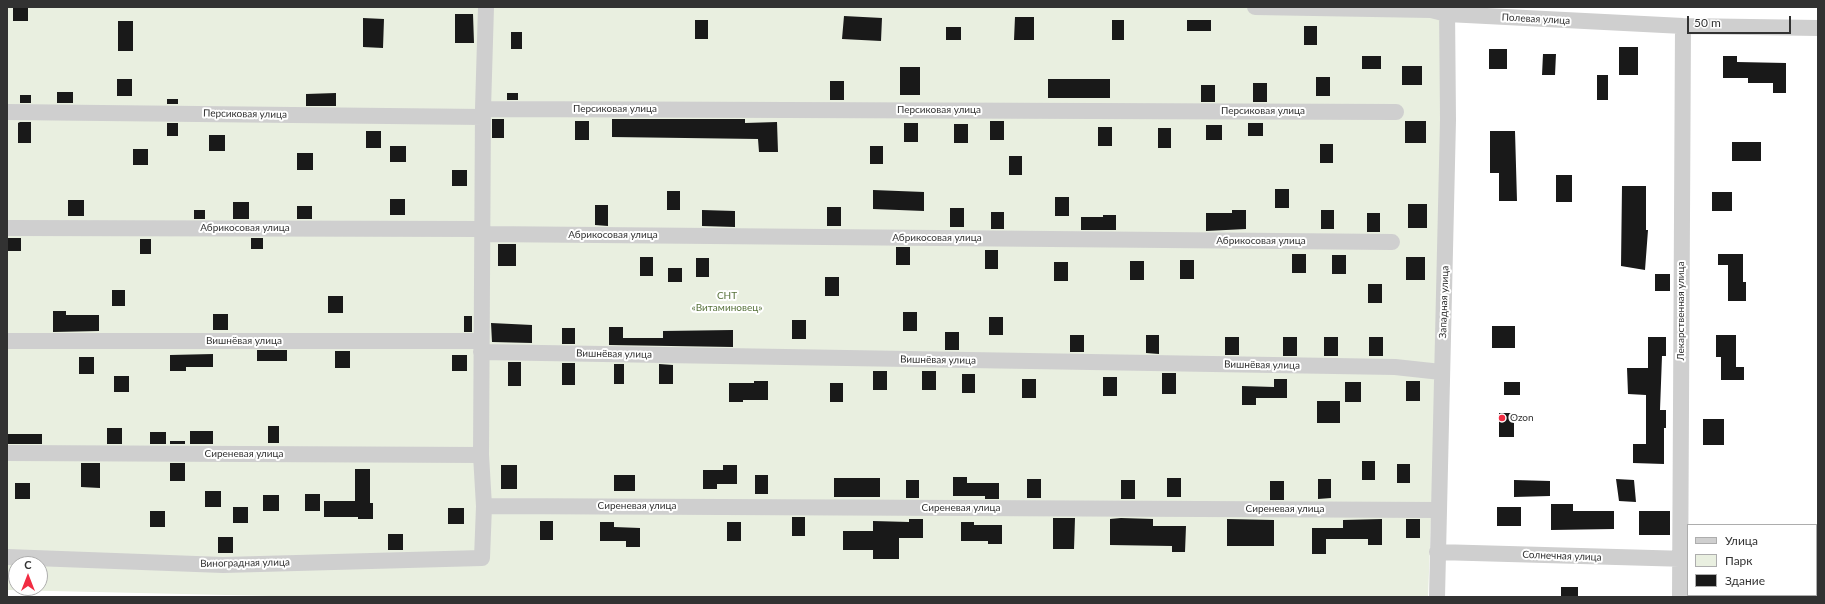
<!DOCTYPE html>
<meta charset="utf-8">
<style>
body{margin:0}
#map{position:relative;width:1825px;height:604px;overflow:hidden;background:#fff;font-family:Lato,sans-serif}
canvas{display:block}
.frame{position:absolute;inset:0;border:8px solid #323232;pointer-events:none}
.legend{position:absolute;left:1687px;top:524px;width:130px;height:72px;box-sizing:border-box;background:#fff;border:1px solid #adadad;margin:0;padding:5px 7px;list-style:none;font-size:12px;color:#323232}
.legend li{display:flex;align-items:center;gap:8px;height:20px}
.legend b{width:20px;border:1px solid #adadad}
.north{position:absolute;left:8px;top:556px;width:40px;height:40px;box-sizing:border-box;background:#fff;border:1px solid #adadad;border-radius:50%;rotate:0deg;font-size:11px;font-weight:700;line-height:16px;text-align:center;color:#323232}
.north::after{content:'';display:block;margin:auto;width:14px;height:18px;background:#f12c42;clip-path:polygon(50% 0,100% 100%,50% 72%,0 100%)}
.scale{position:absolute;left:1687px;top:16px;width:104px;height:18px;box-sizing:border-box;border:2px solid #323232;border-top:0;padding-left:5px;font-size:12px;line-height:14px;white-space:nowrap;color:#323232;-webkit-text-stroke:3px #fff;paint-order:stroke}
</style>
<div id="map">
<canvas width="1825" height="604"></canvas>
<div class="frame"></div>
<ul class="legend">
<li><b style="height:5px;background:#cfcfcf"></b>Улица</li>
<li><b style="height:11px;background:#e9efe0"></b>Парк</li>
<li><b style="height:11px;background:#191919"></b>Здание</li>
</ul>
<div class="north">С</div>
<div class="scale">50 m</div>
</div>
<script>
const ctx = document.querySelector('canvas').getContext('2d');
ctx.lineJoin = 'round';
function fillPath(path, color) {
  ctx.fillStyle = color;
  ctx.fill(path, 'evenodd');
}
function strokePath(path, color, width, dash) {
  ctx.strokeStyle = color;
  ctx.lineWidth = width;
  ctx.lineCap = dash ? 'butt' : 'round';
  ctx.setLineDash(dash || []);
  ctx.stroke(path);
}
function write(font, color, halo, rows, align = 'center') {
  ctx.font = font + ' Lato,sans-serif';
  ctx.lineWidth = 4;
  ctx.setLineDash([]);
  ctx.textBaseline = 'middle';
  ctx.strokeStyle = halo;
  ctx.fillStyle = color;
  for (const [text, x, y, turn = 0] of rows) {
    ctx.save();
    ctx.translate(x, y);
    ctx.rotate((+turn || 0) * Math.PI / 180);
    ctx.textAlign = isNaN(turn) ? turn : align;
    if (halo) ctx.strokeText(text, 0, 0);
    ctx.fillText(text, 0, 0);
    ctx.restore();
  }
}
const green = new Path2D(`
 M7,7h1346l89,3 3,151 -17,436h-1113l-308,-7zM16,564h24v24h-24z`);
const building = new Path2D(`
 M13,7h15v14h-15z
 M455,14h18l1,29h-19z
 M844,16l38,2 -1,23 -39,-2z
 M1015,17h19v23h-20z
 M363,18l21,1 -1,29 -20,-1z
 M695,20h13v19h-13z
 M1112,20h12v20h-12z
 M1187,20h24v11h-24z
 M118,21h15v30h-15z
 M1304,26h13v19h-13z
 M946,27h15v13h-15z
 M511,32h11v17h-11z
 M1619,47h19v28h-19z
 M1489,49h18v20h-18z
 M1543,54h13l-1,21h-13z
 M1362,56h19v13h-19z
 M1723,56h14v6l49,1v30h-13v-10h-25v-5h-25z
 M1402,66h20v19h-20z
 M900,67h20v28h-20z
 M1597,75h11v25h-11z
 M1316,77h14v19h-14z
 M117,79h15v17h-15z
 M1048,79h62v19h-62z
 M830,81h14v19h-14z
 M1253,83h14v19h-14z
 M1201,85h14v17h-14z
 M57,92h16v11h-16z
 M336,93v13h-30v-12z
 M507,93h11v7h-11z
 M20,95h11v8h-11z
 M167,99h11v5h-11z
 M492,119h12v19h-12z
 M612,119h133v4l32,-1 1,30h-19l-1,-13 -146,-2z
 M575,121h14v19h-14z
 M990,121h14v19h-14z
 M1405,121h21v22h-21z
 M20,122h11v21h-13v-20z
 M167,123h11v13h-11z
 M904,123h14v19h-14z
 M1248,123h15v13h-15z
 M954,124h14v19h-14z
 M1206,125h16v15h-16z
 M1098,127h14v19h-14z
 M1158,128h13v20h-13z
 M366,131h15v17h-15z
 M1490,131h25l2,70h-18v-28h-9z
 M209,135h16v16h-16z
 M1732,142h29v19h-29z
 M1320,144h13v19h-13z
 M390,146h16v16h-16z
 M870,146h13v18h-13z
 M133,149h15v16h-15z
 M297,153h16v17h-16z
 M1009,156h13v19h-13z
 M452,170h15v16h-15z
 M1556,175h16v27h-16z
 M1622,186h24v44h2l-3,40 -24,-4z
 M1275,189h14v19h-14z
 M873,190l51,2v19l-51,-2z
 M667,191h13v19h-13z
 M1712,192h20v19h-20z
 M1055,197h14v19h-14z
 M390,199h15v16h-15z
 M68,200h16v16h-16z
 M233,202h16v17h-16z
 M1408,204h19v24h-19z
 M595,205h13v21l-13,-1z
 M297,206h15v13h-15z
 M827,207h14v19h-14z
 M950,208h14v19h-14z
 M194,210h11v9h-11z
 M702,210l33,1v16l-33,-1z
 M1232,210h14v19l-40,2v-18h26z
 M1321,210h13v19h-13z
 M991,212h13v17h-13z
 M1367,213h13v19h-13z
 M1103,215h13v15h-35v-13h22z
 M7,238h14v13h-14z
 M251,238h12v11h-12z
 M140,239h11v15h-11z
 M498,244h18v22h-18z
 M896,247h14v18h-14z
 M985,250h13v19h-13z
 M1292,254h14v19h-14z
 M1718,254h25v28h3v19h-18v-36h-10z
 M1332,255h14v19h-14z
 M640,257h13v19h-13z
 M1406,257h19v23h-19z
 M696,258h13v19h-13z
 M1180,260h14v19h-14z
 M1130,261h14v19h-14z
 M1054,262h14v19h-14z
 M668,268h14v14h-14z
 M1655,274h15v17h-15z
 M825,277h14v19h-14z
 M1368,284h14v19h-14z
 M112,290h13v16h-13z
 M328,296h15v17h-15z
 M53,311h13v4h33v16l-46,1z
 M903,312h14v19h-14z
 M213,314h15v16h-15z
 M464,316h8v16h-8z
 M989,317h14v18h-14z
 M792,320h14v19h-14z
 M491,323l41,2v18l-40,-1z
 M1492,326h23v22h-23z
 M609,327h14v11h40v-7l70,-1v17l-124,-2z
 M562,328h13v16h-13z
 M945,332h14v18h-14z
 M1070,335h14v17h-14z
 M1146,335h13v19l-13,-1z
 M1716,335h20v32h8v13h-23v-23h-5z
 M1225,337h14v18h-14z
 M1283,337h14v19h-14z
 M1324,337h14v19h-14z
 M1369,337h14v19h-14z
 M1648,337h18v19h-4l-2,54h6v18h-2v36l-31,-1v-19h13v-49l-18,-1 -1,-26h21z
 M257,350h30v11h-30z
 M335,351h15v17h-15z
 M213,354v13h-27v4h-16v-16z
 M452,355h15v16h-15z
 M79,357h15v17h-15z
 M508,362h13v24h-13z
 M562,363h13v22h-13z
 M614,364h10v20h-10z
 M659,364l14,1v19h-14z
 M873,371h14v19h-14z
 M922,371h14v19h-14z
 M1162,373h14v21h-14z
 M962,374h13v19h-13z
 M114,376h15v16h-15z
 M1103,377h14v19h-14z
 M1022,379h14v19h-14z
 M1274,379h13v19h-31v7h-14v-19l32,1z
 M754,381h14v19h-25v2h-14v-19h25z
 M1406,381h14v20h-14z
 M1345,382h16v20h-16z
 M1504,382h16v13h-16z
 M830,383h13v19h-13z
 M1317,401h23v22h-23z
 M1499,413h15v24h-15z
 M1703,419h21v26h-21z
 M268,426h11v17h-11z
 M107,428h15v16h-15z
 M190,431h23v13h-23z
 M150,432h16v12h-16z
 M7,434h35v10h-35z
 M170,441h15v3h-15z
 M1362,461h13v19h-13z
 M81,463h19v25l-19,-1z
 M170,463h15v18h-15z
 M1397,464h13v19h-13z
 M501,465h16v24h-16z
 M723,465h14v19h-20v5h-14v-19h20z
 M355,469h15v34h3v16h-15v-2h-34v-16h31z
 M614,475h21v16h-21z
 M755,475h13v19h-13z
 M953,477h14v6h32v16h-14v-3h-32z
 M834,478h46v19h-46z
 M1167,478h14v19h-14z
 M1027,479h14v19h-14z
 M1318,479h13v19l-13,1z
 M1616,479l18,1 2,22 -17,-1z
 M906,480h13v18h-13z
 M1121,480h14v19h-14z
 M1514,480l36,1v15l-36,1z
 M1270,481h14v19h-14z
 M15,483h15v16h-15z
 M205,491h16v16h-16z
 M305,494h15v17h-15z
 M263,495h16v16h-16z
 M1551,504h22v7h41v18l-63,1z
 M233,507h15v16h-15z
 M1497,507h24v19h-24z
 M448,508h16v16h-16z
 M150,511h15v16h-15z
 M1639,511h31v24h-31z
 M792,517h13v19h-13z
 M1053,518h22l-1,31h-21z
 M1121,518l32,1v7h33l-1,26h-13v-6l-62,-1v-26z
 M909,519h14v19h-24v21h-26v-9h-30v-19h30v-10l36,1z
 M1227,519l47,1v26h-47z
 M1382,519v26h-14v-6h-42v15h-14v-26h31v-8z
 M1406,519h14v19h-14z
 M540,521h13v19h-13z
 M600,522h14v5l26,1v19h-14v-6h-26z
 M727,522h14v19h-14z
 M961,522h13v3h28v19h-14v-3h-27z
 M388,534h15v16h-15z
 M218,537h15v16h-15z
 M1561,587h17v10h-17z`);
const street = new Path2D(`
 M1255,7l176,3 16,4 236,12 135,2
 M483,109l913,3
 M7,112l476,5
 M7,228l476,1
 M483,234l909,8
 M7,341h474
 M481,352l914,15 46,5
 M7,453l474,2
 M484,506l954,4
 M1437,552l251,7
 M7,557l216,8 259,-7 2,-52 -3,-51 2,-346 3,-102
 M1816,561h2
 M1437,597l11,-477 -1,-113
 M1680,597l3,-571`);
const markers = [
 [1502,418,4,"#f12c42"]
];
const streetNames = [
 ["Полевая улица",1536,19,3],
 ["Персиковая улица",615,109],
 ["Персиковая улица",939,110],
 ["Персиковая улица",1263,111],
 ["Персиковая улица",245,114,1],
 ["Абрикосовая улица",245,228],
 ["Абрикосовая улица",613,235],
 ["Абрикосовая улица",937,238],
 ["Абрикосовая улица",1261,241],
 ["Западная улица",1444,302,-88],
 ["Лекарственная улица",1681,311,-90],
 ["Вишнёвая улица",244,341],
 ["Вишнёвая улица",614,354,1],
 ["Вишнёвая улица",938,360,1],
 ["Вишнёвая улица",1262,365,1],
 ["Сиреневая улица",244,454],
 ["Сиреневая улица",637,506],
 ["Сиреневая улица",961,508],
 ["Сиреневая улица",1285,509],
 ["Солнечная улица",1562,556,2],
 ["Виноградная улица",245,563,-1]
];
const parkNames = [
 ["СНТ",727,296],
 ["«Витаминовец»",727,308]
];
const poiNames = [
 ["Ozon",1510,418]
];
fillPath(green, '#e9efe0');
fillPath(building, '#191919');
strokePath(street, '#cfcfcf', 16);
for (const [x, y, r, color] of markers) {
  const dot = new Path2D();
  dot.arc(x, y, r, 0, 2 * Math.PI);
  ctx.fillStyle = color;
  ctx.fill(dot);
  strokePath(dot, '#fff', 1.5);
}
write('10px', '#323232', '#fff', streetNames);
write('10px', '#57723b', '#fff', parkNames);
write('10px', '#323232', '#fff', poiNames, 'left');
</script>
